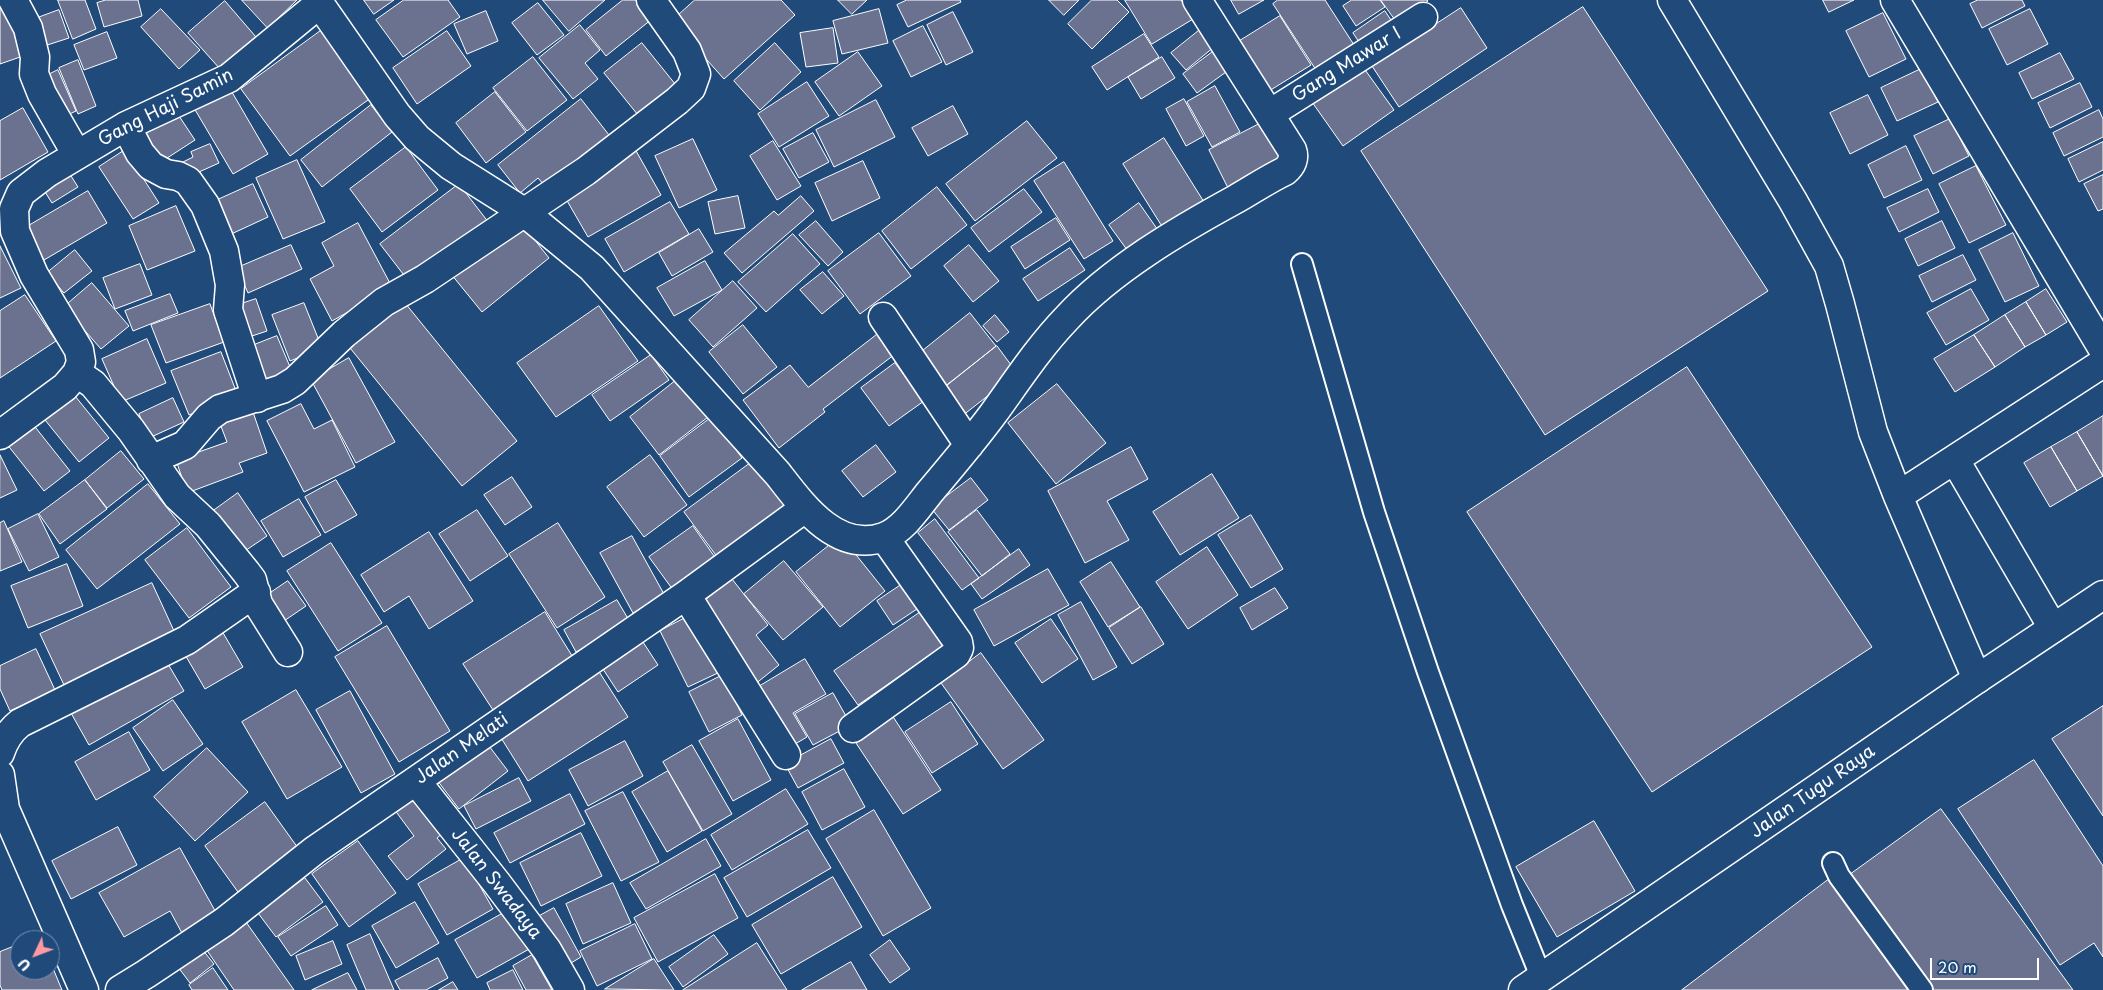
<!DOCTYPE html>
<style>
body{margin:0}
#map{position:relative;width:2103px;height:990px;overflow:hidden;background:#1f4a7a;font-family:"Playpen Sans",sans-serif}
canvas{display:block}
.north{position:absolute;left:10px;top:930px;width:50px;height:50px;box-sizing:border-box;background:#1f4a7a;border:1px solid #7992af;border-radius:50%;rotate:227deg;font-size:14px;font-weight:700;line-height:20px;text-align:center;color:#fff}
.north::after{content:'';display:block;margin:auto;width:18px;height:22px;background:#ff9aa2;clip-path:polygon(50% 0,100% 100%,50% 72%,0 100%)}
.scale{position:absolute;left:1930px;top:958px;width:109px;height:22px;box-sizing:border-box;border:2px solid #fff;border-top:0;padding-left:6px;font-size:15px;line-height:18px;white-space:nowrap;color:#fff;-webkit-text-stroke:4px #1f4a7a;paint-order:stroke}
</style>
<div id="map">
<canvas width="2103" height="990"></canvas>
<div class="north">U</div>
<div class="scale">20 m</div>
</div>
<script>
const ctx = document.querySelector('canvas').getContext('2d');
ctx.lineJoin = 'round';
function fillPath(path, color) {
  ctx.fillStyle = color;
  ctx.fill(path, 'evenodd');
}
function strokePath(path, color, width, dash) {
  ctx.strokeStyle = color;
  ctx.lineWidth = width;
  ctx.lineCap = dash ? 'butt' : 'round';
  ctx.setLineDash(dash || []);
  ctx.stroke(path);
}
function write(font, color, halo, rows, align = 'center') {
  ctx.font = font + ' "Playpen Sans",sans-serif';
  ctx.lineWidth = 4;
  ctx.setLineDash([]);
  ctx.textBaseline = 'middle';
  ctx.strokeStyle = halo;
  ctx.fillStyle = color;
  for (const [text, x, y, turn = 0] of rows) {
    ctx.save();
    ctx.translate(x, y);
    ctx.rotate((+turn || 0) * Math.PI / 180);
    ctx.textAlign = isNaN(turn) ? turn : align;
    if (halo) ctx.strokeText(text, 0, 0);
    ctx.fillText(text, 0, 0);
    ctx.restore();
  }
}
const building = new Path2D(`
 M58,0h27l11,29 -23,10z
 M106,0h32l4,16 -38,11 -7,-24z
 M242,0h55l-29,28z
 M364,0h30l-20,14z
 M404,0h44l12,17 -57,40 -27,-37z
 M543,0h62l-36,31z
 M623,0h13l16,19 -46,37 -20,-26z
 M695,0h86l14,15 -71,64 -52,-58z
 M838,0h29l-15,14z
 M907,0h53l1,2 -53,25 -11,-22z
 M1049,0h30l-15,15z
 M1092,0h25l12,12 -37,37 -24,-25z
 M1125,0h56l12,19 -41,25z
 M1231,0h33l-25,14z
 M1278,0h47l31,48 -38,25 -45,-69z
 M1352,0h28l5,7 -29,19 -13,-20z
 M1381,0h46l1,1 -31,21z
 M1823,0h31l-25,12z
 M1978,0h44l3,6 -43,22 -12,-24z
 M225,1l31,36 -36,32 -32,-36z
 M538,3l26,32 -27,20 -25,-32z
 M6,7l17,49 -23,8v-55z
 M1583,7l185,284 -223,144 -184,-284z
 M1461,8l26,40 -88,59 -27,-41z
 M161,9l39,41 -21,19 -38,-42z
 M879,9l9,34 -46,11 -9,-33z
 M2030,9l18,35 -41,21 -18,-36z
 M59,10l10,28 -28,9 -9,-27z
 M486,11l12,30 -31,13 -13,-30z
 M1385,11l10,15 -32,22 -10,-15z
 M953,12l20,40 -27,13 -19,-40z
 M1883,13l23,46 -37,18 -23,-46z
 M1280,16l31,49 -42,26 -31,-49z
 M580,25l20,25 -15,13 13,16 -25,20 -34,-41z
 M1206,25l14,17 -34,28 -15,-17z
 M923,26l19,36 -31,15 -18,-36z
 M326,27l49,68 -85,61 -49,-67z
 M833,28l5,35 -32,4 -6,-34z
 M447,31l24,35 -54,38 -24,-36z
 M107,32l10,26 -33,12 -10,-25z
 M1144,34l15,23 -52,33 -15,-23z
 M642,43l38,47 -38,30 -38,-47z
 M775,43l26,29 -41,38 -26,-29z
 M1222,45l15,19 -40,29 -14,-19z
 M858,52l24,34 -43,30 -24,-34z
 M2060,53l14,26 -42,20 -13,-26z
 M533,57l34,43 -40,31 -34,-43z
 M1162,57l13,21 -34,21 -13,-22z
 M78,60l18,46 -18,8 -19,-46z
 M1363,67l31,43 -51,36 -31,-44z
 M1921,69l17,33 -41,19 -16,-33z
 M58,70l18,41 -17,8 -19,-40z
 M807,82l22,34 -50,31 -21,-33z
 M2080,83l12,24 -42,21 -12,-25z
 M1215,86l25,46 -28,15 -25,-45z
 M229,87l39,67 -35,20 -39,-66z
 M495,92l31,40 -40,31 -30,-40z
 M1868,95l20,40 -38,19 -20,-41z
 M581,99l28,36 -64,51 -7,-8 -18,15 -22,-28z
 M1184,99l20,37 -18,10 -20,-37z
 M876,100l19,37 -61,30 -18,-37z
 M371,105l21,27 -70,55 -21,-27z
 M953,106l15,28 -40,22 -16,-28z
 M23,108l25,44 -48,28v-59z
 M2099,110l4,9v18l-39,19 -11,-23z
 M177,113l18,27 -34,22 -18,-27z
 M1950,119l19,37 -36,18 -19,-38z
 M1267,120l19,39 -58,29 -19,-38z
 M1027,121l30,37 -82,63 -29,-37z
 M813,133l16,29 -30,16 -16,-29z
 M1164,138l40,64 -41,26 -40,-64z
 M693,139l24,51 -38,18 -24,-52z
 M773,141l28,45 -24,14 -27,-44z
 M2103,142v28l-24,12 -11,-23z
 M210,144l9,19 -29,13 -7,-14 10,-5 -2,-5z
 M1906,146l16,34 -38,18 -16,-33z
 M406,147l32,43 -56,42 -32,-43z
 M635,149l26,46 -73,42 -26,-45z
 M125,150l34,53 -26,16 -34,-52z
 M297,160l28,62 -42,17 -27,-61z
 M863,161l17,37 -48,23 -17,-38z
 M1064,162l49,79 -29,18 -50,-78z
 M1976,166l30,59 -37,18 -30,-59z
 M68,171l10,16 -26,16 -10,-16z
 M2103,175v34l-5,2 -14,-27z
 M253,184l15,33 -41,19 -14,-34z
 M459,184l30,39 -79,60 -30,-39z
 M937,187l30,38 -56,44 -29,-38z
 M1024,189l18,23 -53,40 -18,-24z
 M1928,189l11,23 -40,20 -12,-24z
 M88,191l19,32 -63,37 -19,-32z
 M738,196l7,32 -30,6 -7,-32z
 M801,196l13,15 -72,62 -18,-20 50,-42 4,4z
 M670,202l19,32 -65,38 -19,-33z
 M1139,203l21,30 -30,21 -21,-29z
 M176,206l19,45 -48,19 -18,-44z
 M1056,218l14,22 -45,29 -14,-22z
 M519,220l30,38 -67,54 -31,-38z
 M816,221l27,31 -15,14 -29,-31z
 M1942,221l13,27 -37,18 -13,-27z
 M358,223l34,64 -60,34 -22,-42 24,-13 -12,-23z
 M699,229l14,23 -41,24 -13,-23z
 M879,233l32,43 -51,38 -32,-43z
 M2013,233l26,53 -34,16 -26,-52z
 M793,234l27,30 -54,48 -28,-30z
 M291,245l11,24 -54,24 -11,-25z
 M969,245l30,36 -26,21 -29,-36z
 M0,246l21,42 -21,10z
 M1070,248l15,22 -47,31 -15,-22z
 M75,250l17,21 -28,22 -17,-20z
 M1963,255l13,25 -44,22 -13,-26z
 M705,261l17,29 -48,26 -17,-28z
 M140,264l12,31 -37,14 -12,-31z
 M823,272l21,24 -22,18 -22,-24z
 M733,281l24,27 -44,39 -24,-27z
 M92,283l37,43 -28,23 -37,-42z
 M1971,289l18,31 -43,25 -19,-32z
 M2046,289l21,33 -21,13 -20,-33z
 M170,294l8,19 -45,18 -8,-20z
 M25,295l31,46 -56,37v-67z
 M401,298l116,143 -55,45 -116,-143z
 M256,299l11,32 -18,6 -11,-32z
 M2026,302l20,33 -21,12 -20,-32z
 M304,303l18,45 -32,13 -18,-46z
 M210,304l14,38 -58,21 -15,-38z
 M599,306l39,55 -82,56 -39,-54z
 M970,313l26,33 -55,44 -26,-33z
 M995,315l14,17 -12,10 -14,-16z
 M2005,315l20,32 -30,20 -21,-32z
 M743,325l34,42 -34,27 -34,-42z
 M883,330l16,21 -76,58 2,3 -46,36 -36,-48 47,-35 18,22z
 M1974,335l21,32 -40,25 -21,-33z
 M277,336l16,38 -33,13 -16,-38z
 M147,339l19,44 -45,19 -19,-43z
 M997,346l20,27 -55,43 -21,-26z
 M221,352l17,44 -49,19 -18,-44z
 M651,355l18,25 -59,41 -18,-26z
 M349,358l46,84 -39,21 -45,-83z
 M895,363l29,38 -35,25 -28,-38z
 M1687,367l185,280 -220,145 -185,-280z
 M679,378l29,39 -49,38 -29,-38z
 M1057,384l49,59 -50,41 -48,-61z
 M71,391l38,47 -30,24 -38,-47z
 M173,398l11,24 -35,16 -10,-24z
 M301,404l13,25 18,-9 23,47 -51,25 -37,-71z
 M252,409l15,44 -28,10 4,9 -56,21 -11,-33 51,-18 -8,-21z
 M2103,416v60l-26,-44z
 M712,417l30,41 -53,39 -29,-41z
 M32,423l38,48 -26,20 -38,-48z
 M2077,432l26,44 -26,15 -26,-44z
 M876,445l20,27 -33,25 -21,-26z
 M1131,447l17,32 -41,22 22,39 -44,23 -37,-72z
 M2051,447l26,44 -27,16 -26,-44z
 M121,451l23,28 -37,29 -22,-28z
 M0,455l17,35 -17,8z
 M650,455l37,50 -43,32 -37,-50z
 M760,456l34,46 -76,56 -34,-46z
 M1212,474l27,44 -59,37 -27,-43z
 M512,477l20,30 -27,18 -21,-30z
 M971,478l17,22 -39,30 -18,-22z
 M85,480l22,29 -47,35 -21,-30z
 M336,480l21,35 -32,18 -20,-36z
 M148,484l32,40 -83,65 -31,-39z
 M238,493l29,43 -28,19 -30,-41z
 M299,499l22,36 -38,22 -22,-36z
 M477,510l31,46 -38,25 -31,-47z
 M977,510l33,44 -28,22 -34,-44z
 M38,514l21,43 -30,14 -21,-42z
 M1251,515l32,54 -32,19 -33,-53z
 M935,519l44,59 -17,12 -44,-57z
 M4,521l18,41 -22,9v-48z
 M558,523l47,74 -48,31 -48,-74z
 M693,526l26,37 -43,31 -27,-37z
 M187,528l44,59 -42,31 -44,-58z
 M429,532l44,69 -44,28 -20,-33 -25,16 -23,-37z
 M632,536l33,60 -32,17 -33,-60z
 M841,536l44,55 -45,36 -44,-55z
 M331,543l51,80 -44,28 -51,-80z
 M1207,547l31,48 -50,34 -32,-47z
 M1019,549l11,16 -48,34 -11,-15z
 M784,561l39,46 -40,33 -39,-46z
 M1111,562l29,45 -32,20 -28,-45z
 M67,564l16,42 -55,22 -17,-42z
 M1048,569l21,36 -75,41 -20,-36z
 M732,579l36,46 -12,10 23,30 -25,20 -57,-78z
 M910,579l16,24 -33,22 -16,-24z
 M288,581l18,25 -25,17 -18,-25z
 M152,583l23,50 -111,52 -24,-51z
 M1275,588l13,20 -36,22 -12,-22z
 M617,600l13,22 -54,30 -12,-22z
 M1081,602l36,65 -24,13 -35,-65z
 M928,607l22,34 -92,64 -24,-34z
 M1141,607l23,37 -32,20 -23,-36z
 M545,612l29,47 -81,51 -30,-46z
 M693,614l29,57 -34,16 -28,-56z
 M1051,619l27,40 -36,24 -27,-40z
 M387,626l63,105 -51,31 -64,-105z
 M222,631l21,36 -38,22 -21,-36z
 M639,636l19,29 -40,27 -19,-29z
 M36,649l19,41 -45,21 -10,-22v-23z
 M981,653l63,87 -41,29 -62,-86z
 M165,659l19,32 -95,54 -18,-32z
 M805,659l21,35 -33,19 14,24 -22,13 -35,-58z
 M598,670l30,47 -100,64 -30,-48z
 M723,675l19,40 -33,17 -20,-40z
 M296,690l46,77 -55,32 -45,-77z
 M350,691l45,83 -34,19 -45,-83z
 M833,693l18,32 -38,20 -18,-31z
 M173,700l30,44 -40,27 -30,-43z
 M951,702l27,42 -46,29 -27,-41z
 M2103,706v110l-51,-77z
 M888,709l53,81 -38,24 -53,-80z
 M738,719l33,61 -38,21 -34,-60z
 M129,732l21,38 -54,30 -21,-38z
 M831,739l13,24 -46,25 -13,-24z
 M625,741l18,35 -55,30 -19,-36z
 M486,742l22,29 -49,38 -22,-29z
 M692,745l40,69 -29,17 -40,-69z
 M207,748l41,44 -53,49 -41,-44z
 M2034,760l69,106v91l-9,-14 -34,22 -102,-156z
 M844,769l21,38 -43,23 -20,-38z
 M668,771l34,60 -35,21 -35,-60z
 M519,778l12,23 -55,28 -12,-23z
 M786,789l22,35 -76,46 -21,-35z
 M623,792l36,70 -38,19 -36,-70z
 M413,794l30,39 -6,5 9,11 -39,31 -19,-24 26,-20 -20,-27z
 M570,794l15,30 -75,39 -16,-30z
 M265,802l38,53 -60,44 -38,-53z
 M1941,809l132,181h-148l-81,-111z
 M874,810l57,98 -48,28 -57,-97z
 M1594,821l41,70 -78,46 -41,-70z
 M118,827l19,38 -66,34 -19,-38z
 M808,830l23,38 -84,49 -23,-39z
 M581,833l21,43 -61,30 -21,-43z
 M706,839l15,27 -75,43 -16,-26z
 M358,841l38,52 -47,34 -37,-53z
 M180,848l38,68 -35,19 -13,-24 -46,26 -25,-44z
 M464,858l29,51 -46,26 -29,-51z
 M715,874l23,44 -80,44 -24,-44z
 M833,877l29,50 -81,47 -29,-49z
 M1832,877l85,113h-235z
 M305,878l18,24 -47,35 -18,-24z
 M613,883l18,40 -48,21 -17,-40z
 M415,902l24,41 -43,25 -24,-42z
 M326,906l12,19 -47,31 -13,-19z
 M554,908l27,49 -20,12 -27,-50z
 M509,910l22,38 -54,30 -22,-38z
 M246,922l48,68h-60l-28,-41z
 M635,924l17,35 -55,27 -17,-35z
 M370,934l24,56h-28l-19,-45z
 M714,935l14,19 -45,33 -14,-20z
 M890,940l20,29 -20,14 -20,-28z
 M333,941l9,23 -37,16 -9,-24z
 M757,943l30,47h-104z
 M20,944v26h30v-9l12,29h-60l-2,-5v-33z
 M202,949l12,15 -24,19 -12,-16z
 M532,955l20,35h-26l-13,-24z
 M438,958l10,20 -22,12h-26l-5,-9z
 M654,959l20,31 -69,-1z
 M851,962l16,28h-65z
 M213,968l15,22h-36l-3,-5z
 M513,970l10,20h-33l-3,-7z
 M348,973l9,17h-45z
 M453,982l5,8h-19z`);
const service = new Path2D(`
 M1302,264l72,248 54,160 84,233 30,74
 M1833,863l6,13 83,114`);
const minor = new Path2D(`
 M13,0l15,28 7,29 -1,17 8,20 35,61
 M317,0l80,115 20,23 34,28 73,46 68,56 186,206c24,31 59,80 106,63 19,-7 33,-29 45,-44 22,-26 44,-52 64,-79 24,-33 46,-67 74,-96 44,-48 112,-88 169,-119 16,-9 32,-20 49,-28 7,-6 10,-13 7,-21l-95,-150
 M1672,0l121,201 36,65 11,38 33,128 25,64 79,183
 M1895,0l208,349
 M1271,113l152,-96
 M126,126l14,27 11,13 15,8 12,2 10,5 17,24 19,46 6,34 -2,25 29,88
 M883,317l86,128
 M77,373l16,11 38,46 46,66 31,29 38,47 6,8 6,24 30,48
 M0,435l65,-48 12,-14 4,-11 -2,-12 -45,-75 -19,-44 -1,-22 7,-16 26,-20 79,-47 103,-48 90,-74
 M151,460l34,-15 24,-28 11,-8 62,-20 13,-8 49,-47 40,-32 41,-23 161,-108 91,-70 14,-13 5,-14 -9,-23 -36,-51
 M1955,460l98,168
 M1898,496l205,-133
 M686,595l100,160
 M853,728l103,-74 3,-6 -1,-6 -74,-105
 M0,753c4,-13 10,-22 20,-30l167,-83 69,-48
 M0,775l5,34 79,181
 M416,781l80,101 51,68 23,40
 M120,990l26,-16 78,-52 91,-72 371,-255 119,-87`);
const tertiary = new Path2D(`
 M1523,990l454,-311 126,-84`);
const streetNames = [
 ["Gang Mawar I",1347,65,-32],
 ["Gang Haji Samin",166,108,-27],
 ["Jalan Melati",462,749,-35],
 ["Jalan Tugu Raya",1813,792,-35],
 ["Jalan Swadaya",496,884,52]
];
fillPath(building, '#6b7290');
strokePath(building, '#fff', 1);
strokePath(service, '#fff', 24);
strokePath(minor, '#fff', 31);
strokePath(tertiary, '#fff', 31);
strokePath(service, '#1f4a7a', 20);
strokePath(minor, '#1f4a7a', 28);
strokePath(tertiary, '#1f4a7a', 28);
write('18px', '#fff', '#1f4a7a', streetNames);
</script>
